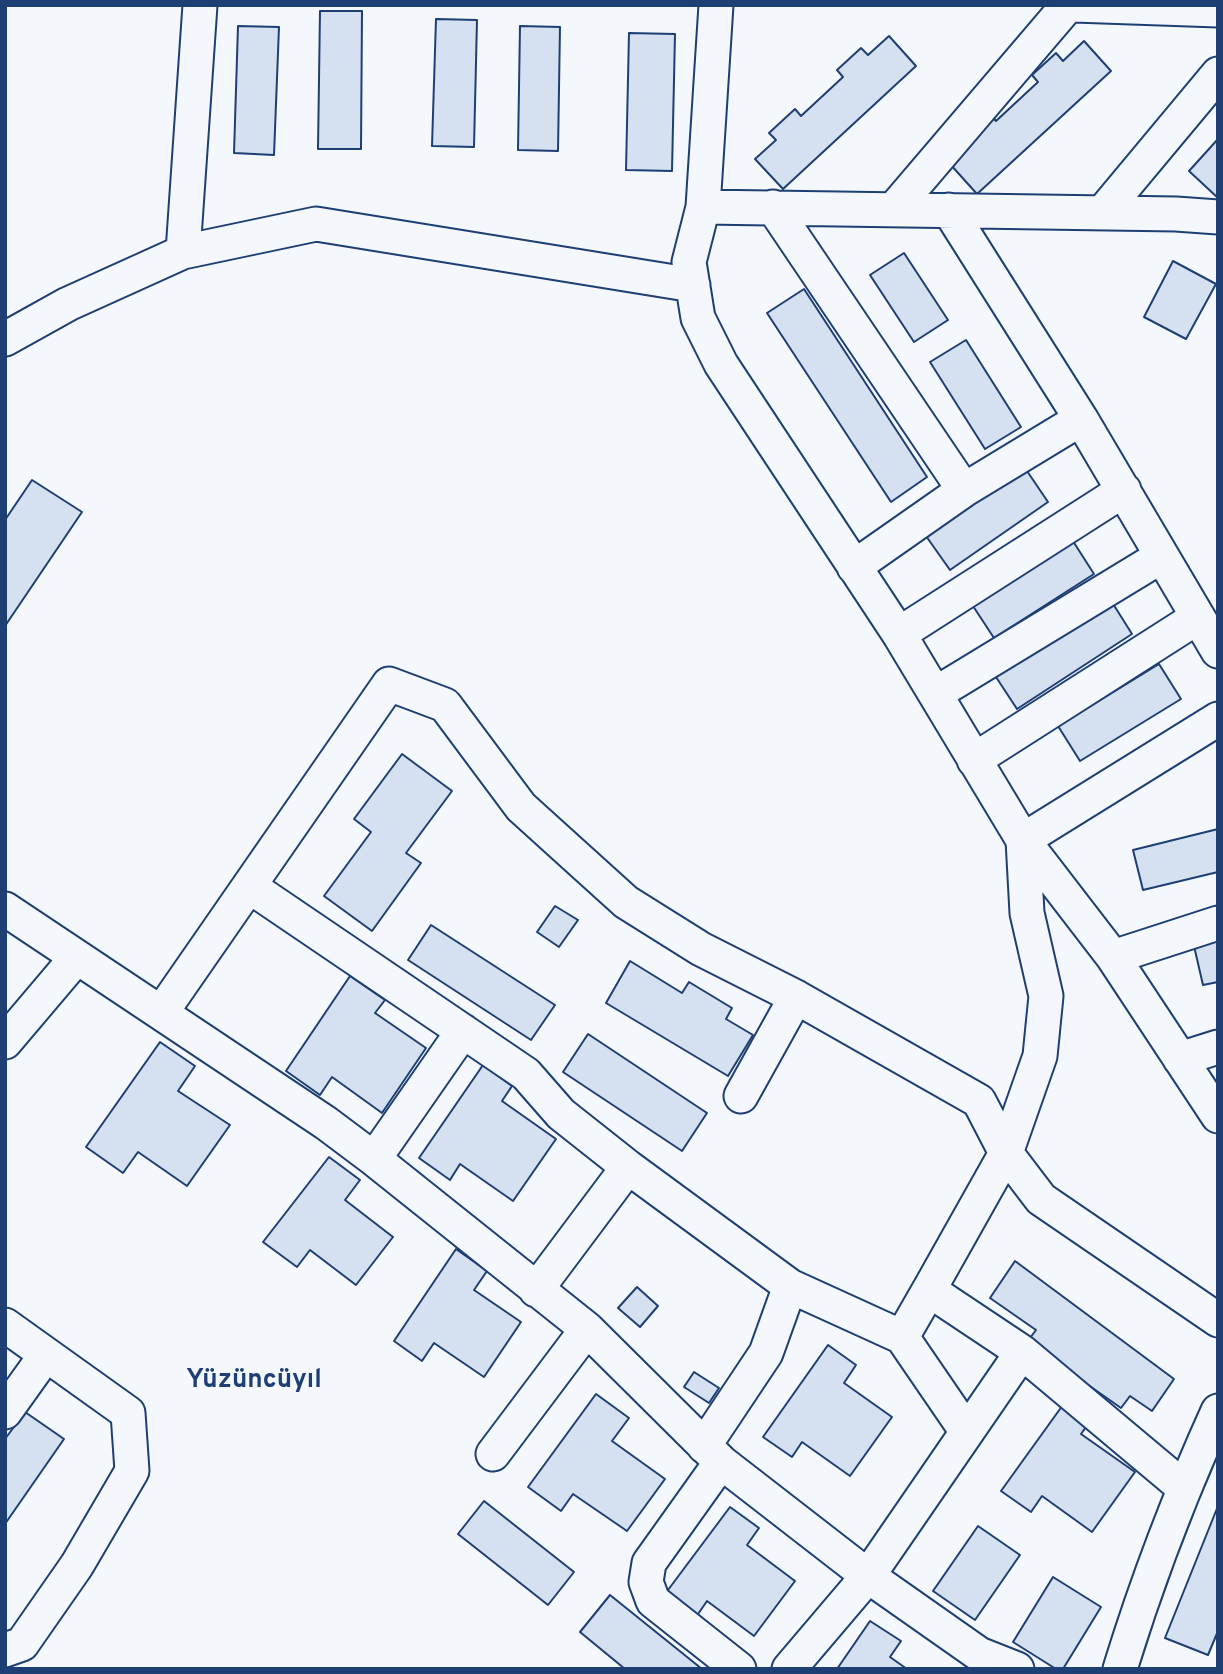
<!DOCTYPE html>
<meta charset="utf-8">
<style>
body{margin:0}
#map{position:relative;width:1223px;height:1674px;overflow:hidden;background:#f4f7fb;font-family:Overpass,sans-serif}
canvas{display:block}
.frame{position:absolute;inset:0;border:7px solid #1d3f73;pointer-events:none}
</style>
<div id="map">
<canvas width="1223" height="1674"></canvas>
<div class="frame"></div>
</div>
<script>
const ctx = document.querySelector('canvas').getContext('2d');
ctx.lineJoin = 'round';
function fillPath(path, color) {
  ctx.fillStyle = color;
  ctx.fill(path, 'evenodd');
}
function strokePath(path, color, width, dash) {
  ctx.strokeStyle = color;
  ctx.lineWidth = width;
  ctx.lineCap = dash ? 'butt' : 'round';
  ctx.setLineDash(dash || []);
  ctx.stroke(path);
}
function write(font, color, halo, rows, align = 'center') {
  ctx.font = font + ' Overpass,sans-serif';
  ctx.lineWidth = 5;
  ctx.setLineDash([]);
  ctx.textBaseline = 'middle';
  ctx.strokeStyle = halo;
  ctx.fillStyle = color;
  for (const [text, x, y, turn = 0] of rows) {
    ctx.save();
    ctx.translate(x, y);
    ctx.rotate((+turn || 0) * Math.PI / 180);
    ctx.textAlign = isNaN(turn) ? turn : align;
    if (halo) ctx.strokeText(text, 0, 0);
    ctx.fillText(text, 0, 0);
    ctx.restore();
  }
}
const building = new Path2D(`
 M320,11h42l-1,138h-43z
 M436,19l41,1 -3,127 -42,-1z
 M238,26l41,1 -5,128 -40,-2z
 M520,26l40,1 -2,124 -40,-1z
 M629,33l46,1 -3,137 -46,-1z
 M889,36l27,30 -133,123 -28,-30 21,-19 -7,-7 26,-24 6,7 42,-39 -6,-7 24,-22 7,7z
 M1084,41l27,30 -134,123 -27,-30 40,-50 6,7 42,-39 -6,-7 24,-22 7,8z
 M1218,139v59l-29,-27z
 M904,253l44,67 -34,22 -44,-67z
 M1173,261l43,23 -30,55 -42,-22z
 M804,289l123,188 -36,25 -124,-189z
 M966,340l55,87 -36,22 -55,-87z
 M1025,468l23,34 -98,68 -24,-34z
 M32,480l50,32 -77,114v-106z
 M1071,538l23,36 -100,64 -23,-35z
 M1110,599l22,35 -115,75 -23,-35z
 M1159,664l22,35 -101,62 -22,-35z
 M402,754l50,37 -46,62 15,10 -49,68 -48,-35 47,-64 -17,-13z
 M1218,829v43l-75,18 -10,-40z
 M555,906l23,14 -19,27 -22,-15z
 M431,925l124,80 -24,35 -123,-80z
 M1218,940v42l-15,3 -9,-39z
 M630,961l52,32 7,-11 43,26 -6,11 27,16 -25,41 -122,-73z
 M350,976l35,24 -10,13 51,35 -44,65 -50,-36 -12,18 -34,-24z
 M588,1034l119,79 -25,38 -119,-79z
 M160,1042l35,24 -17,25 52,34 -43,61 -49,-34 -15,21 -37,-26z
 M483,1065l29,21 -10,15 54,38 -43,62 -53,-37 -10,16 -31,-22z
 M329,1157l31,23 -15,20 48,37 -37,48 -46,-35 -13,17 -34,-25z
 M456,1249l31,22 -13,19 47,32 -37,55 -50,-34 -12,18 -28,-20z
 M1015,1261l159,118 -22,32 -22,-15 -9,12 -94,-66 9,-12 -46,-32z
 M637,1287l21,19 -18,21 -22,-19z
 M828,1345l28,20 -12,18 48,34 -42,59 -48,-34 -10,15 -29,-20z
 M694,1372l25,16 -10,15 -25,-16z
 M596,1394l33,24 -17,23 53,38 -38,52 -54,-37 -12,17 -33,-24z
 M1065,1402l26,18 -10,14 54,38 -43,60 -50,-36 -11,16 -30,-21z
 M25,1412l39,27 -59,85v-85z
 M484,1501l90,71 -26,33 -90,-71z
 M1218,1506v125l-10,24 -43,-17z
 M730,1507l29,21 -12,17 48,36 -41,55 -47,-35 -11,16 -31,-23z
 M978,1526l42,29 -45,65 -42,-29z
 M1053,1577l48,30 -38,62h-7l-43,-27z
 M610,1595l92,74h-77l-45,-37z
 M870,1621l31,20 -11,16 17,12h-70z`);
const minor = new Path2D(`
 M716,5l-13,202 -14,55 9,56 23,46 178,270 124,206 90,117 105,159
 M1074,5l144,5
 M703,207l473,7 42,3
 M773,207l191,283
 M894,209l174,-204
 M949,210l132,209 137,232
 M1103,212l115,-138
 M183,252l17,-247
 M5,339l63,-35 115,-52 133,-28 377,61
 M854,567l110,-77 117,-71
 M899,634l225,-144
 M935,694l227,-138
 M974,760l224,-143
 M249,886l277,188 35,40 67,53 162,119 112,51 27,-47
 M5,909l321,214 48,36 213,170 134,133 147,114 111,78 38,15
 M1113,957l105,-34
 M161,1013l228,-329 56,21 76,102 105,95 75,47 95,48 183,104 27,52 35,46 177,121
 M5,1042l72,-85
 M1180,1059l38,-12
 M741,1096l55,-99
 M374,1159l89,-128
 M536,1290l92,-123
 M5,1325l123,88 4,58 -55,94 -55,79 -17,6
 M902,1337l65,95
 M1022,1352l161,135
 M5,1412l40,-56
 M704,1446l62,-93 24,-67
 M493,1454l94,-125
 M721,1462l-72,101 -3,19 7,19 86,68
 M789,1669l79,-93 154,-224 -93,-62 77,-137 34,-97 6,-60 -19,-83 -4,-73 195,-121
 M1120,1669c28,-91 59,-172 98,-258`);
const districtNames = [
 ["Yüzüncüyıl",254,1382]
];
fillPath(building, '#d5e0f0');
strokePath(building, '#1d3f73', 2);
strokePath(minor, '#1d3f73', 37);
strokePath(minor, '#f4f7fb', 33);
write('bold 26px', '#1d3f73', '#f4f7fb', districtNames);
</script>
